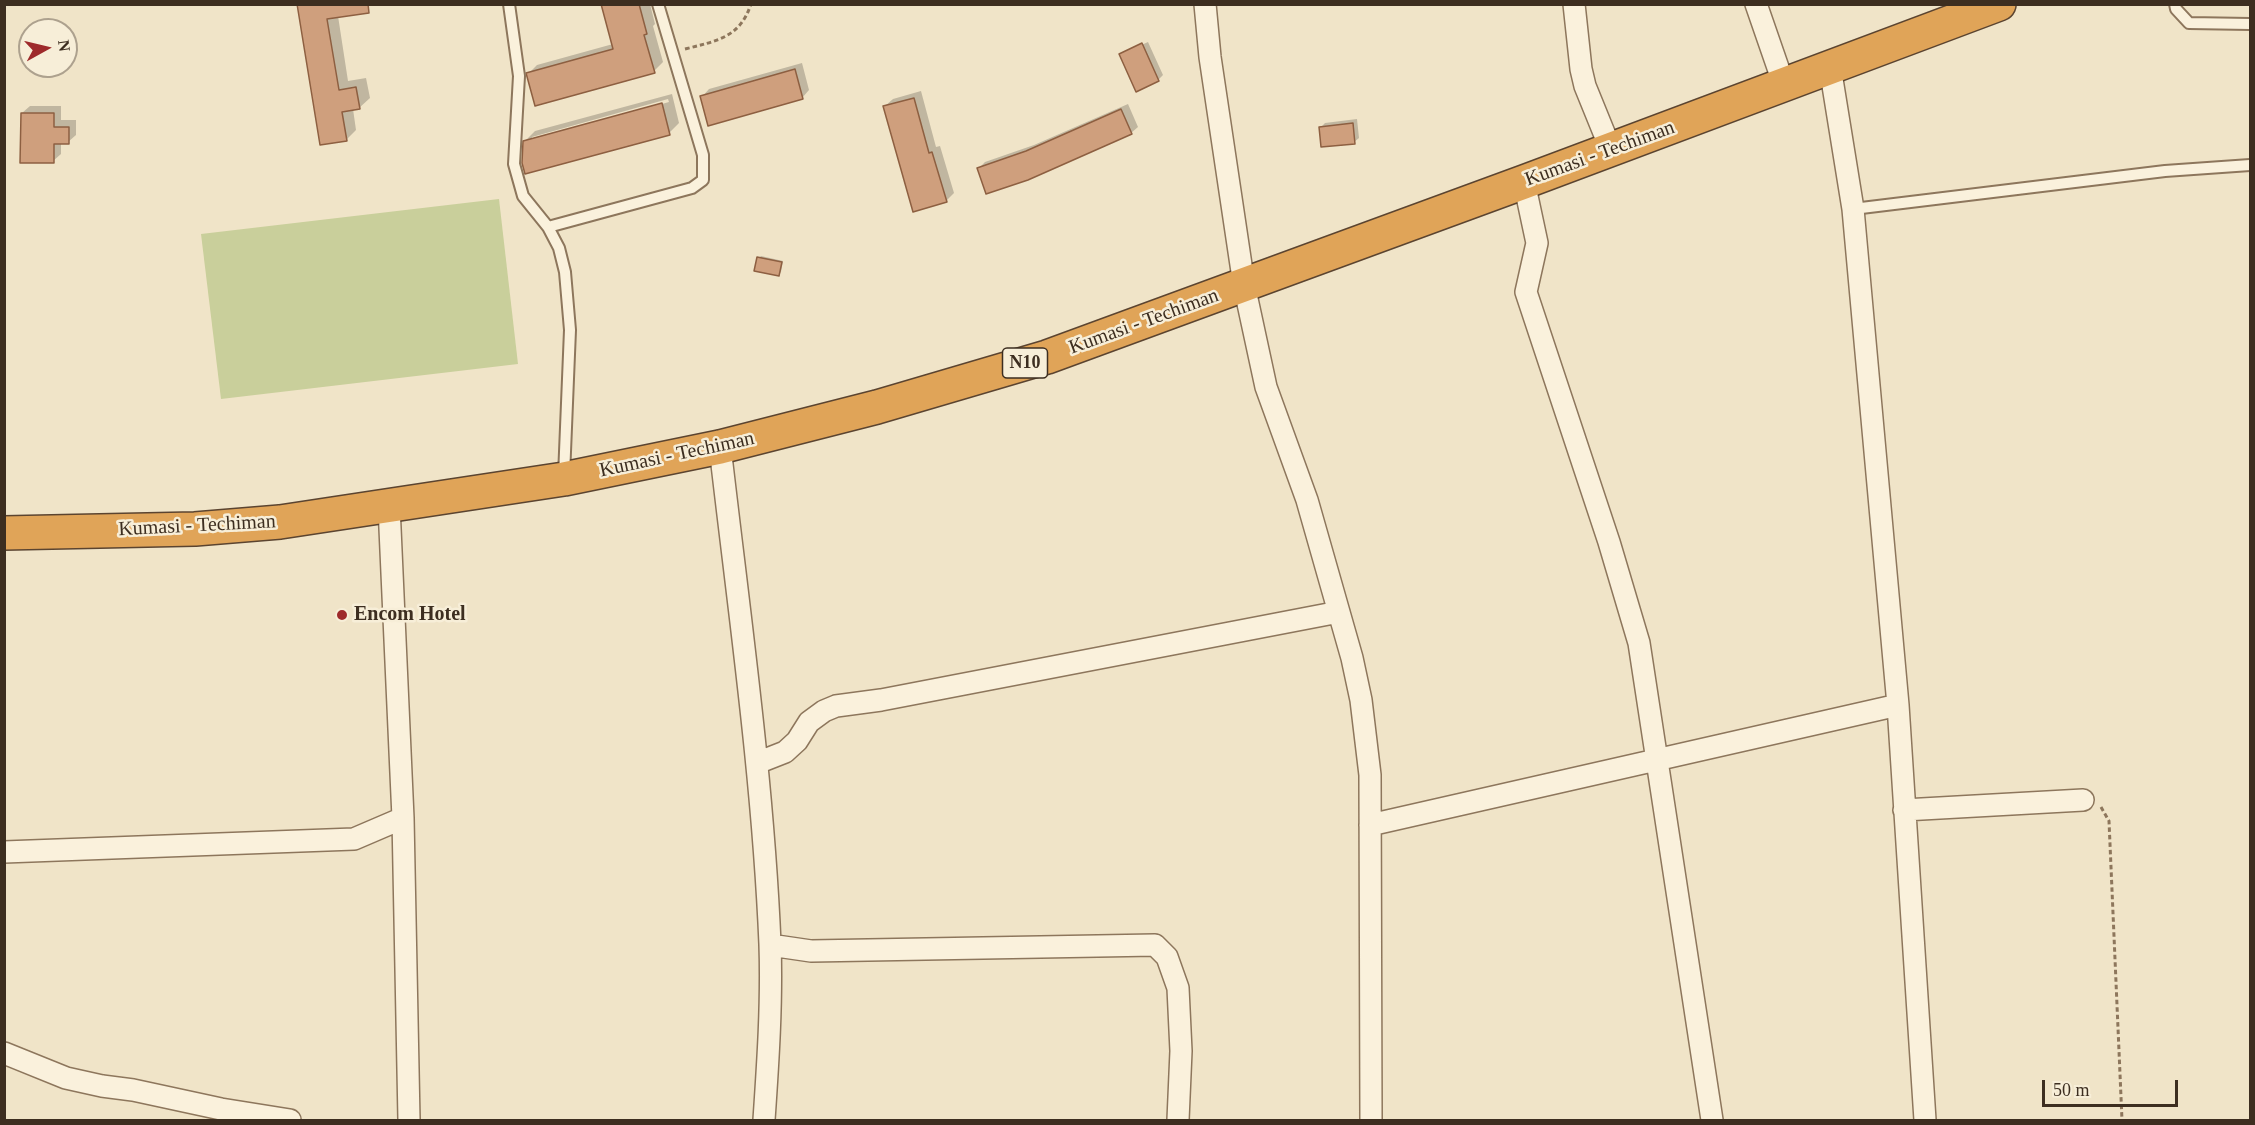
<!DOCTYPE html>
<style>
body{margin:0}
#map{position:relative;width:2255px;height:1125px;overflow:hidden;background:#f0e4c8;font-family:"Times New Roman",serif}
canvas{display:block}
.frame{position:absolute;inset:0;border:6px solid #3d2e20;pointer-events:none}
.north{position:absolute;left:18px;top:18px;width:60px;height:60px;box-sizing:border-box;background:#f7eed8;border:2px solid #ada18e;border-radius:50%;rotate:82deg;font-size:16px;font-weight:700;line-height:24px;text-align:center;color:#3d2e20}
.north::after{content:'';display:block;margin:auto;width:21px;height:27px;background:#9e2a2b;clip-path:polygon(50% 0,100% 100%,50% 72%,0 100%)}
.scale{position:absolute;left:2042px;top:1080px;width:136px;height:27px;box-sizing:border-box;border:3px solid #3d2e20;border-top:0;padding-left:8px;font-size:18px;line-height:21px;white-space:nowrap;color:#3d2e20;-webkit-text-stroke:4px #f7eed8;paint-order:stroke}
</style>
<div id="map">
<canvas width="2255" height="1125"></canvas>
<div class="frame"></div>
<div class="north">N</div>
<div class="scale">50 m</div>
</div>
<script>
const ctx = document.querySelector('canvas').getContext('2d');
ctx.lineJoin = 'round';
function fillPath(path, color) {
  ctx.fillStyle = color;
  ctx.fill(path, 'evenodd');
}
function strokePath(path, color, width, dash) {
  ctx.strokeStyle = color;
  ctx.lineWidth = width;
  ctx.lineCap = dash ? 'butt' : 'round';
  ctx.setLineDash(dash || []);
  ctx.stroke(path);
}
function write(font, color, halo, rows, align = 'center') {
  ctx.font = font + ' "Times New Roman",serif';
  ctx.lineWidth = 5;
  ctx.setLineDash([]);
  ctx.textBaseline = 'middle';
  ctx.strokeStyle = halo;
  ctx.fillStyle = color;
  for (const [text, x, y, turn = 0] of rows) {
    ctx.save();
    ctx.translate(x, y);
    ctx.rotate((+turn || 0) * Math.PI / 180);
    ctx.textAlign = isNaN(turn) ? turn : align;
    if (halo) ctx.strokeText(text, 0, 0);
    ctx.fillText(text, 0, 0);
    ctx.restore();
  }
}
const green = new Path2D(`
 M499,199l19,165 -297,35 -20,-165z`);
const shadow = new Path2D(`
 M299,4l39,12 10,65 18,-3 4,20 -11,10 -6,1 3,21 -10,10z
 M603,4h47l5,20 -2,2 10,36 -9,9 -126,3 9,-9 76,-21z
 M1148,42l15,33 -5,5 -37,-26 3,-3v2z
 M802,63l7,27 -7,8 -100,-1 7,-8z
 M921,91l15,56 4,-1 14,47 -8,8 -61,-95 8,-7z
 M672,94l7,29 -10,10 -145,9 11,-11zM668,99l1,3 -137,38v-3z
 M1128,104l10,23 -7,6 -152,35 6,-6 49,-17z
 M30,106h31v14h15v15l-8,7h-7v12l-8,7 -31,-48z
 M1357,119l2,19 -5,4 -34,-14 5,-5z
 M761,256l22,5 -2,11 -2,2 -20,-16z`);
const building = new Path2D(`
 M297,4h71l1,9 -42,6 12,71 17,-3 4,22 -18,3 5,29 -27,4z
 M601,4h38l8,30 -3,1 11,38 -120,33 -9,-33 87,-24z
 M1142,43l17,38 -23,11 -17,-38z
 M795,69l8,30 -95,27 -8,-30z
 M914,98l15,55 3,-1 15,50 -34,10 -30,-106z
 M662,103l8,32 -145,39 -3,-11 1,-22z
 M1121,109l11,25 -104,46 -42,14 -9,-26 49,-17z
 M21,113h33v14h15v17h-15v19h-34z
 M1353,123l2,21 -34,3 -2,-20z
 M757,257l25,5 -3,14 -25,-5z`);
const path = new Path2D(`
 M685,49c31,-8 55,-11 66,-45
 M2101,807l8,14 13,299`);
const lane = new Path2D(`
 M509,4l10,72 -5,88 9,32 25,31 11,21 6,24 5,58 -6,146
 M2175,4l1,5 13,14 61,1
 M1853,209l312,-38 85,-6
 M548,227l144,-39 11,-8v-25l-45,-151`);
const street = new Path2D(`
 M1205,4l5,53 34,228 22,102 41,113 45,158 9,42 9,75 1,345
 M1574,4l7,65 4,17 26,64
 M1756,4l28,81
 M1830,67l23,142 45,496 27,415
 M1524,182l13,61 -11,49 83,250 30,101 73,477
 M720,447c19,165 43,331 50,497 2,58 -2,118 -6,176
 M389,506l14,312 6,302
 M757,763l28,-11 12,-11 12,-19 15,-11 12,-5 45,-6 458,-88
 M1904,810l179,-10
 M1370,825l528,-120
 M4,852l350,-13 49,-21
 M770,945l41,6 344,-6 12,12 11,31 3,63 -3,69
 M4,1053l62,25 36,8 31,4 88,19 69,11`);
const highway = new Path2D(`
 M4,533l191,-4 85,-7 284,-43 156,-32 157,-40 170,-50 477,-175 475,-178`);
const markers = [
 [342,615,6,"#9e2a2b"]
];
const shields = [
 [1025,363,45]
];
const shieldNames = [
 ["N10",1025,363]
];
const streetNames = [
 ["Kumasi - Techiman",1600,154,-20],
 ["Kumasi - Techiman",1144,322,-20],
 ["Kumasi - Techiman",677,455,-12],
 ["Kumasi - Techiman",197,526,-3]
];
const poiNames = [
 ["Encom Hotel",354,615]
];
fillPath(green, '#c9cf9b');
fillPath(shadow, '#0003');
fillPath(building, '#cf9f7d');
strokePath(building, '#8d5f41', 1.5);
strokePath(lane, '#8d765c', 14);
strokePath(street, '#8d765c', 24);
strokePath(highway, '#5b4430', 36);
strokePath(path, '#8d765c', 3, [4.5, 3]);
strokePath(lane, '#faf1dc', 10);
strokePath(street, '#faf1dc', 21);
strokePath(highway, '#e0a458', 33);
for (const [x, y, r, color] of markers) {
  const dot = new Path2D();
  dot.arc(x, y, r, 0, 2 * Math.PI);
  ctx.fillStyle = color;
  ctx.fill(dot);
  strokePath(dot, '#f7eed8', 2);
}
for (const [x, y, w] of shields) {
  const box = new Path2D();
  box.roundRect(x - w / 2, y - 15, w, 30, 4.5);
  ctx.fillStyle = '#f7eed8';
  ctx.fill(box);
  strokePath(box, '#3d2e20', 1.5);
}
write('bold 18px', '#3d2e20', null, shieldNames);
write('20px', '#3d2e20', '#f7eed8', streetNames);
write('bold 20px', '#3d2e20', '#f7eed8', poiNames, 'left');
</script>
